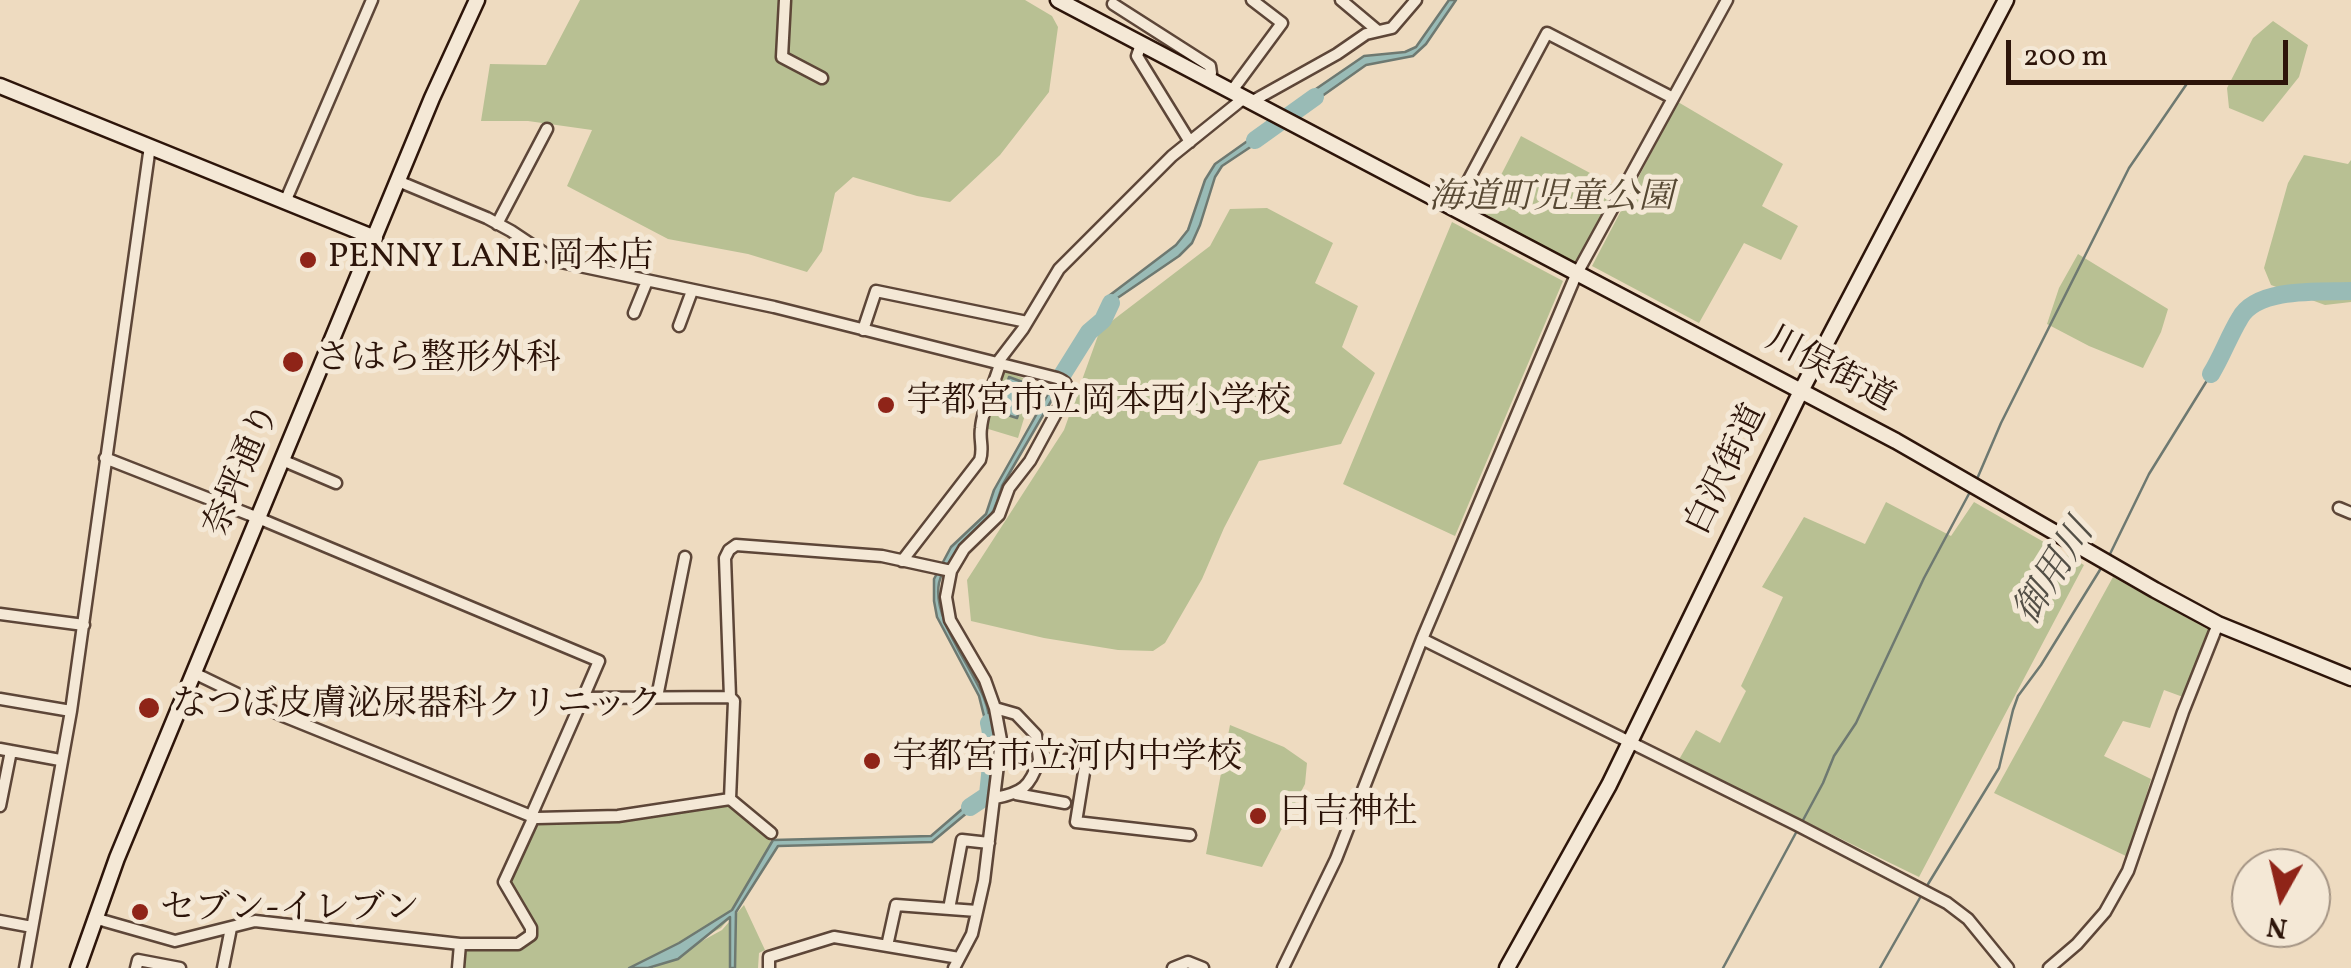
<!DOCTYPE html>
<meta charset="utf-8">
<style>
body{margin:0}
#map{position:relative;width:2351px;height:968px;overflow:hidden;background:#eedbc0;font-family:Vollkorn,serif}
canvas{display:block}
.north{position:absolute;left:2231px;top:848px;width:100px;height:100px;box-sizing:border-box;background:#f4e8d6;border:2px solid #a49484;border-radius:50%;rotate:188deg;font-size:28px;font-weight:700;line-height:40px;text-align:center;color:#2d150a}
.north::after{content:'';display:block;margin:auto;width:35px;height:45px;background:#8f2418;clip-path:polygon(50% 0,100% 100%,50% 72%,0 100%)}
.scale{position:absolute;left:2006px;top:40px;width:282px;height:45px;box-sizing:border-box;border:5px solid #2d150a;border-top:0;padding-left:12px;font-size:30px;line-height:35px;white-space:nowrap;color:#2d150a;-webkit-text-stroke:8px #f4e8d6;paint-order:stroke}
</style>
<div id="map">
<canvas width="2351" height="968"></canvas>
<div class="north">N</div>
<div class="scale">200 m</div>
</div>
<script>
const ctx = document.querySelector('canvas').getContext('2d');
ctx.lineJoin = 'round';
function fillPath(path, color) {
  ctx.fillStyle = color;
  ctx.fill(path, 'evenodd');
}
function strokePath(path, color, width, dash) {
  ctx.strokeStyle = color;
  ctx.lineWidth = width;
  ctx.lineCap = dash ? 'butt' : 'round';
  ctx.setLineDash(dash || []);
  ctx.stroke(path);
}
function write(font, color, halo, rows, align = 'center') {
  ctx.font = font + ' Vollkorn,"Noto Serif JP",serif';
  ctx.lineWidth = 10;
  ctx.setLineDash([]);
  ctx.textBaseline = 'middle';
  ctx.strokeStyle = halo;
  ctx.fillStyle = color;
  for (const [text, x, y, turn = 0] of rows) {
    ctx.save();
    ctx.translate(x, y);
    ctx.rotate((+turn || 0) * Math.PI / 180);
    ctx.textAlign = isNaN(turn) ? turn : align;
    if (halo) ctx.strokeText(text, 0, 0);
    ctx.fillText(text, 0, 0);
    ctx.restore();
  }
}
const green = new Path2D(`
 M580,0h445l27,16 6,11 -9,65 -49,63 -50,47 -33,-6 -64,-19 -18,16 -13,58 -15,21 -59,-18 -80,-15 -101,-53 25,-56 -64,-9h-47l9,-57 56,1z
 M2273,21l35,24 -9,32 -36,45 -34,-14 -2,-20 26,-50z
 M1678,102l105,62 -21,42 36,20 -17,34 -37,-17 -45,80 -107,-57z
 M1521,136l97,52 -43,76 -93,-52z
 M2304,155l44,9 3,-4v142l-26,3 -54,-20 -7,-17 24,-85z
 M1267,208l66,35 -18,40 43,23 -16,41 33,26 -34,71 -82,17 -35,67 -22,51 -37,64 -12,8 -35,-1 -74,-12 -73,-17 -4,-41 97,-150 36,-100 110,-84 20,-37z
 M1452,222l111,59 -108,255 -112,-52z
 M2078,254l90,55 -7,23 -18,36 -54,-22 -42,-22 12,-36z
 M1003,371l32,11 -17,56 -33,-10z
 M1886,502l65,34 23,-34 110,63 -165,312 -207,-101 -35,-13 19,-33 24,13 26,-52 -5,-5 42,-89 -21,-10 42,-70 61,27z
 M2113,577l96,53 -26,67 -19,-7 -14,38 -27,-7 -19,35 47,23 -23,78 -134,-64z
 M1230,725l54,22 23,16 -2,21 -43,83 -56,-13z
 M730,799l47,49 -44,66 -12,14 -75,40h-188l2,-24h58l13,-9 -27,-53 28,-61 86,-5z
 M744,905l21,45 -6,3 -1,15h-105l69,-38z`);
const water = new Path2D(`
 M1449,0h7l-30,44 -13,12 -47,9 -65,46 -10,-5 73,-50 41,-4 11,-5z
 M1270,125l6,5 -54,36 -7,11 -15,48 -8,18 -13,13 -63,43 -13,24 -7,-4 14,-24 66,-50 12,-15 17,-50 10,-16z
 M1067,360l5,5 -70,121c-4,13 -7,25 -15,36 -14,19 -43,37 -48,61 -7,36 32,82 45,115 13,32 5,66 2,99l-54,45 -154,4 -42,66 -1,56h-5v-51l-52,42 -30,9h-19l50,-25 53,-33 41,-70 158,-4 51,-44 7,-56 -10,-40 -42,-79 -3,-16v-22l17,-32 35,-33 8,-24z
 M1009,377l19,7 -11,34 -19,-6z`);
const stream = new Path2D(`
 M1977,479l24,-56 128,-255 57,-83
 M2110,554l39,-80 62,-100
 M1802,822l21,-39 11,-27 22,-33 68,-145 47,-88
 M1925,889l74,-121 14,-58 5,-14 23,-31 62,-100
 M1723,968l75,-139
 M1880,968l41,-72`);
const river = new Path2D(`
 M1255,140l60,-43
 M2211,374c11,-18 18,-38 29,-56 17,-31 81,-26 111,-27
 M1059,380l30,-48 14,-12 8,-17
 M970,807l18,-12c2,-24 7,-49 1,-72`);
const street = new Path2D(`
 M785,0l-3,57 40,21
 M1341,0l37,31
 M1727,0l-151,275 -154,364 375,186 150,78 21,16 40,49
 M1113,4l97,62 1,7 -2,7
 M1141,44l-4,12 53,86
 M1231,92l51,-69 -30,-23
 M1251,102l86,-48 29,-20 26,-6 24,-28
 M398,181l89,37 24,13 45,30 218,46 283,71c9,3 10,6 10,15l-37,68 -21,27 -10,27 -35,34 -13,22 -5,26 4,23 35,60 10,28 6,32 -17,141 -12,53 -18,34
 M285,202l87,-202
 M1453,209l94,-176 126,65
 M497,224l50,-95
 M634,313l13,-32
 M679,326l13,-35
 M863,330l13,-39 151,31
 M997,363l26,-34 36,-60 113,-113 72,-58
 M105,458l153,60 341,143 -16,37 147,-1
 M282,460l54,23
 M2339,508l12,5
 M902,561l78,-101c4,-12 -1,-20 1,-32 2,-22 13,-43 19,-64
 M0,614l84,11
 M194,673l87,42 250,101 52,-118
 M657,697l28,-140
 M0,699l71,12 -46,257
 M995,708l21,6 20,21 3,25h39l7,6 -9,56 114,13
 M71,711l79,-565
 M0,749l60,11
 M1016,794l49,9
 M995,798c27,-5 35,-11 44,-38
 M730,799l4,-98 -4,-4 -5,-139 4,-8 7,-5 146,11 69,15
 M0,806l11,-55
 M949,909l13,-69 27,3
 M94,918l81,23 80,-20 205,23h58l13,-9v-7l-27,-46 28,-61 -1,-5 6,2 81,-2 112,-17 41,34
 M0,921l32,6
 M887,946l9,-41 81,6
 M136,968l2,-8 42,8
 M223,968l8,-40
 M458,968l2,-24
 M769,968v-11l65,-20 125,21
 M1173,968l15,-6 15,6
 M1283,968l53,-109 86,-220
 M2049,968l28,-24 28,-32 23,-41 55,-159 35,-88`);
const secondary = new Path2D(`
 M1058,0l838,441 259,149 63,34 133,54
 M0,86l375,152
 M78,968l39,-110 315,-760 45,-98
 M1507,968l102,-183 192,-394 205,-391`);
const markers = [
 [308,260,10,"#8f2418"],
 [293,362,12,"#8f2418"],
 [886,405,10,"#8f2418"],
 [149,708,12,"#8f2418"],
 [872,761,10,"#8f2418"],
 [1258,816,10,"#8f2418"],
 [140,912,10,"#8f2418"]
];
const parkNames = [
 ["海道町児童公園",1551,201]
];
const poiNames = [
 ["PENNY LANE 岡本店",328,260],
 ["さはら整形外科",316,362],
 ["宇都宮市立岡本西小学校",906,405],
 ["なつぼ皮膚泌尿器科クリニック",172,708],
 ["宇都宮市立河内中学校",892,761],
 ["日吉神社",1278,816],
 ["セブン-イレブン",160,912]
];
const streetNames = [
 ["川俣街道",1829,372,28],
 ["奈坪通り",245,471,-67],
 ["白沢街道",1729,471,-64]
];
const waterNames = [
 ["御用川",2057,574,-58]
];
fillPath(green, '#b8c093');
fillPath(water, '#99bbb6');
strokePath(water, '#6e7971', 2.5);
strokePath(stream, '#6e7971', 2.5);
strokePath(river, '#99bbb6', 18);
strokePath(street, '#5d4638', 15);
strokePath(secondary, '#2d150a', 19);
strokePath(street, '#f4e8d6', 10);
strokePath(secondary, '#f4e8d6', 14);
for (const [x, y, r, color] of markers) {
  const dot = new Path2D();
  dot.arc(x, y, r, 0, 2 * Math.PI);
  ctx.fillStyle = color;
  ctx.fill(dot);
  strokePath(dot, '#f4e8d6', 4);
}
write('italic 35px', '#574833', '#f4e8d6', parkNames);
write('35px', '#2d150a', '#f4e8d6', poiNames, 'left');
write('35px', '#2d150a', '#f4e8d6', streetNames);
write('italic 38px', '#534f46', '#f4e8d6', waterNames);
</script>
